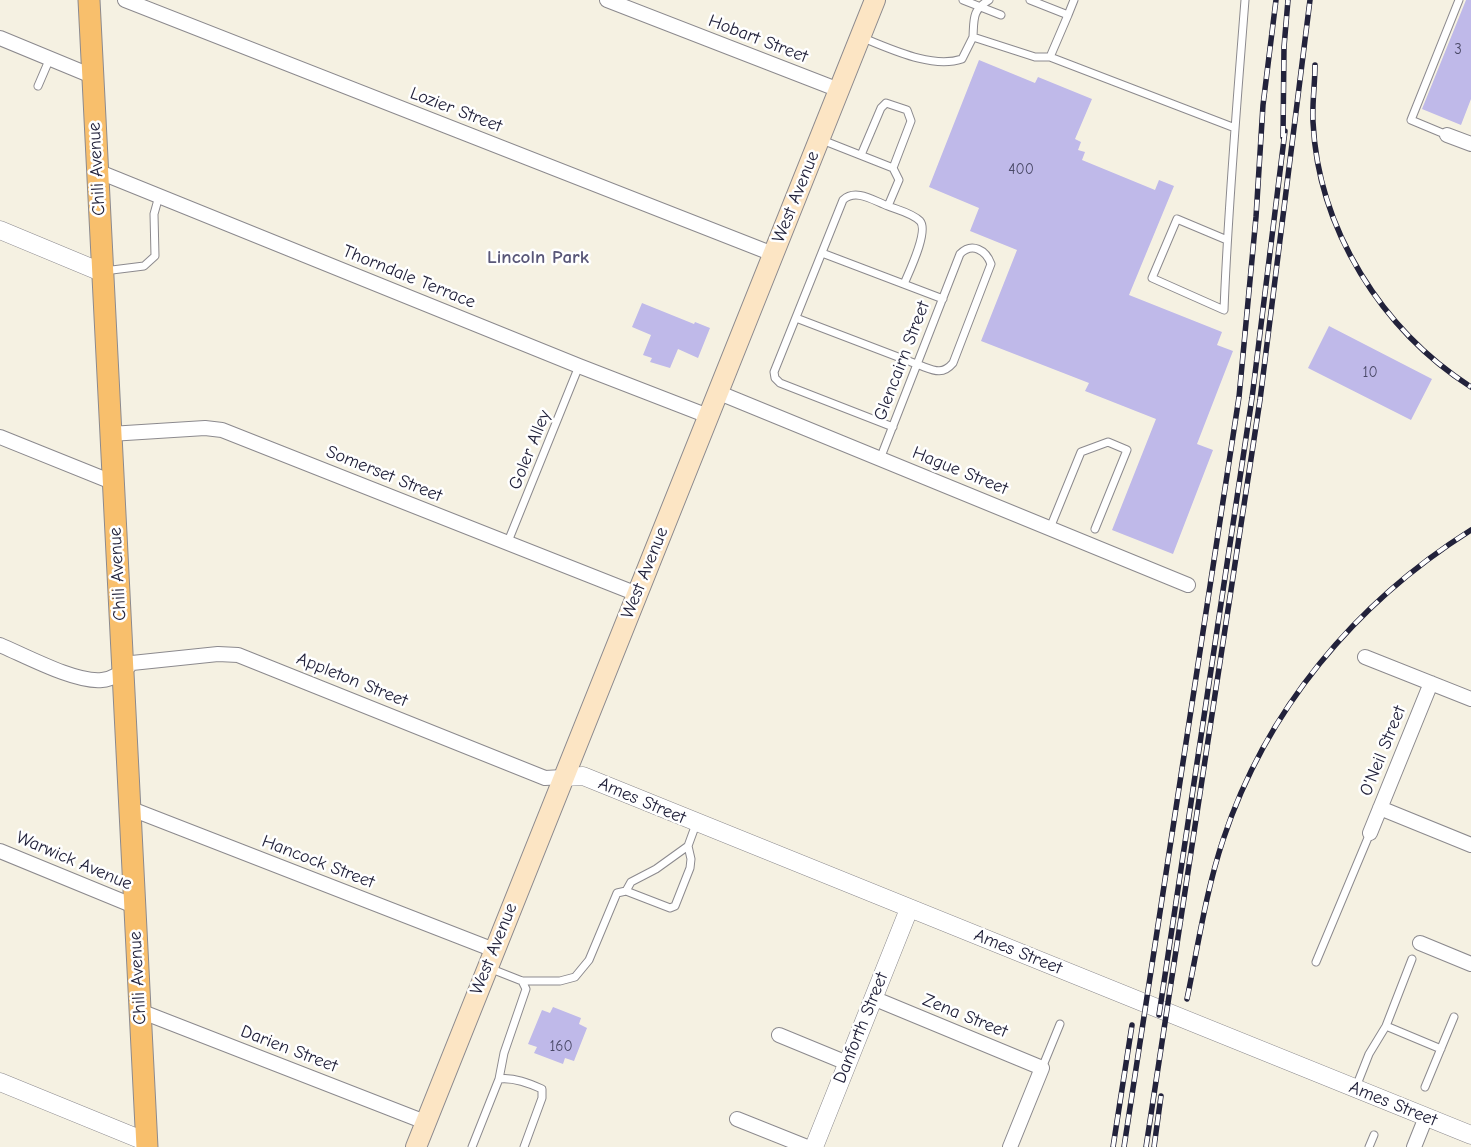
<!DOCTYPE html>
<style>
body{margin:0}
canvas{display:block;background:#f5f1e2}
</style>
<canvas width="1471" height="1147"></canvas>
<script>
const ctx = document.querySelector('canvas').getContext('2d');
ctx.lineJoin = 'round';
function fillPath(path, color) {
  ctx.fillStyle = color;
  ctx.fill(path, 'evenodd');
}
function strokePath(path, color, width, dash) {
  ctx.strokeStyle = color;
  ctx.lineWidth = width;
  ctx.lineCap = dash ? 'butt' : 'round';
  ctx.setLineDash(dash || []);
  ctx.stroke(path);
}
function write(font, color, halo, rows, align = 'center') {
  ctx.font = font + ' "Comic Neue",sans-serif';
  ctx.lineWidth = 5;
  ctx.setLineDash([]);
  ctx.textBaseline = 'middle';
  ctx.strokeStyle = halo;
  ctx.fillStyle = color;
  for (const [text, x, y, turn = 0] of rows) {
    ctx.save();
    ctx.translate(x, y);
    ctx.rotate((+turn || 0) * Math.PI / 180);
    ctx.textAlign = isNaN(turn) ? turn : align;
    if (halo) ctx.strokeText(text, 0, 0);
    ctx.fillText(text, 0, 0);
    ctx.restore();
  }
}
const building = new Path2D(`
 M1466,0h5v99l-10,26 -39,-16z
 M979,60l56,23 3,-6 54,22 -17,40 6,3 -3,8 7,2 -3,8 73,30 4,-10 15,6 -45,109 93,37 -5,13 16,6 -36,93 16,6 -40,104 -61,-24 44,-111 -71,-28 4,-8 -108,-42 36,-91 -47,-19 9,-23 -50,-21z
 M642,303l52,21 1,-2 15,6 -12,30 -20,-9 -8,19 -20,-6 2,-4 -9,-3 8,-20 -19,-8z
 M1329,326l103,53 -21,41 -103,-52z
 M553,1007l28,11 -2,6 8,4 -13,33 -9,-3 -2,6 -29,-11 3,-6 -9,-3 14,-34 8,3z`);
const service = new Path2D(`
 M963,0l38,15
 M1030,0l38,15 6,-15
 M973,37c1,-18 -1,-27 16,-37
 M863,38c28,11 69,31 99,21l11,-22 62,20h15l185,71
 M1050,57l18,-42
 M38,86l12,-28
 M1447,135l-36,-15 48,-120
 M822,140l71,28 6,12 -11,26c-14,-5 -32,-18 -45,-6l-69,172 1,6 5,5 113,44
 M861,155l20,-47 5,-5 21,7 4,11 -18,47
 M888,206c10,4 24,7 32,15 9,10 -11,51 -16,63
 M1227,240l-50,-21 -25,59 72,32c4,-104 13,-207 21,-310
 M822,253l121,46
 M104,271l40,-5 11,-10 -1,-42 5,-18
 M796,318l123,47c14,5 23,11 34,-2l38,-99c-5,-14 -19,-22 -31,-10l-80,205
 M1050,528l31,-76 27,-10 19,8 -32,79
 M507,544l72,-178
 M626,891l5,-9 25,-13 32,-23
 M1316,962l54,-129
 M489,968l33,13h38l15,-4 14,-17 28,-67 9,-2 44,17 5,-2 15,-38 1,-9 -3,-13 8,-22
 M1386,1026l55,23
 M1042,1068l18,-44
 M499,1079l5,-26 22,-64 -4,-8
 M1356,1087l13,-33 17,-28 26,-67
 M1425,1087l29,-70
 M472,1147l27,-68c15,-2 30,4 43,10v9l-18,49
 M1369,1147l5,-12`);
const minor = new Path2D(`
 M125,0l648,254
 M607,0l232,90
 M0,38l92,38
 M1447,135l24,9
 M97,171l482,195 129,50
 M717,392l471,193
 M110,434l95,-6 17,2 415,164
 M0,437l112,45
 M0,645c26,11 76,38 102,35 11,-1 22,-9 30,-17l86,-9 20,1 307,123 18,-1
 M1365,657l106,42
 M129,808l365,142
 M1380,808l91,37
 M1370,833l61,-150
 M0,851l134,55
 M1420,943l51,21
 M873,998l169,70 -32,79
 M140,1011l285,111
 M779,1035l68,28
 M737,1119l70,28
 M1414,1147l12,-30`);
const tertiary = new Path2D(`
 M0,230l101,42
 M563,777l20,-1 888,359
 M0,1082l147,60
 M814,1147l95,-238`);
const secondary = new Path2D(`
 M416,1147l459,-1147`);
const primary = new Path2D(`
 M89,0l58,1147`);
const rail = new Path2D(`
 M1315,65c0,19 -3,38 -2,57 5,107 69,208 158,265
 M1283,137l1,-90 4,-47
 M1187,999c11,-53 19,-108 36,-159 43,-130 132,-237 248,-310
 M1159,1015l93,-617 33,-267
 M1113,1147l19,-122
 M1124,1147l115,-750 17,-180 7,-112 13,-105
 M1146,1147l114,-747 50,-400
 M1154,1147l7,-51`);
const numberNames = [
 ["3",1458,50],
 ["400",1021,170],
 ["10",1370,373],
 ["160",561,1047]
];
const streetNames = [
 ["Hobart Street",758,39,21],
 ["Lozier Street",456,110,21],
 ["Chili Avenue",97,169,-93],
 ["West Avenue",796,197,-68],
 ["Thorndale Terrace",409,277,22],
 ["Glencairn Street",902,361,-69],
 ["Goler Alley",530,450,-68],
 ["Hague Street",960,471,22],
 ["Somerset Street",384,474,22],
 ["West Avenue",645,573,-68],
 ["Chili Avenue",118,574,-93],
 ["Appleton Street",352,680,22],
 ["O'Neil Street",1383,751,-68],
 ["Ames Street",642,801,23],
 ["Warwick Avenue",74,861,23],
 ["Hancock Street",318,862,21],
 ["West Avenue",494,949,-68],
 ["Ames Street",1018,952,22],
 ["Chili Avenue",138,978,-93],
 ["Zena Street",965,1016,22],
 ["Danforth Street",861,1028,-68],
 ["Darien Street",289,1049,21],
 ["Ames Street",1393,1104,22]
];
const neighbourhoodNames = [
 ["Lincoln Park",538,258]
];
fillPath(building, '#bfb9e9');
strokePath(service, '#8c8a8e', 9);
strokePath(minor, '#8c8a8e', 16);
strokePath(tertiary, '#8c8a8e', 19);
strokePath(secondary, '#8c8a8e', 22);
strokePath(primary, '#8c8a8e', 23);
strokePath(service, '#fff', 7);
strokePath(minor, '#fff', 14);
strokePath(tertiary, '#fff', 18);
strokePath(secondary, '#fce5c4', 20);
strokePath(primary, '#f8bf6c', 21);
strokePath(rail, '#22223b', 5.5);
strokePath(rail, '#fff', 4, [11]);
write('15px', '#494866', null, numberNames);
write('18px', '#22223b', '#fff', streetNames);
write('bold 19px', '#595778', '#fff', neighbourhoodNames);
</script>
